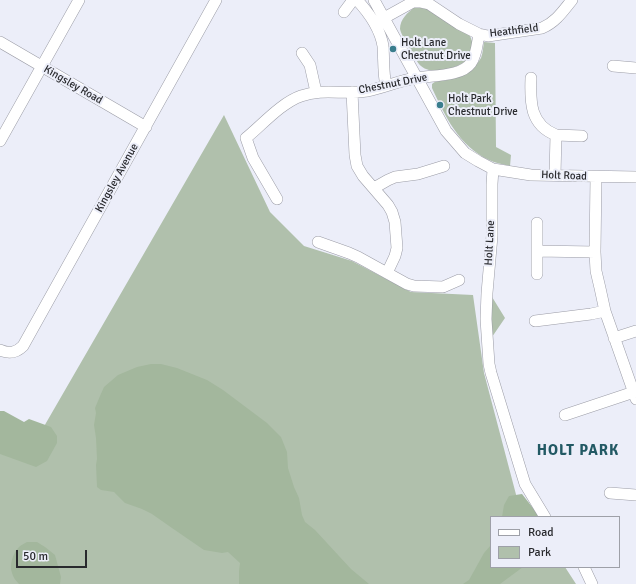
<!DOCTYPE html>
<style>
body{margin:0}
#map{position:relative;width:636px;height:584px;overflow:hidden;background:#eceef9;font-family:Signika,sans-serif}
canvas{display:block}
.legend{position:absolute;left:490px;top:516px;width:130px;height:52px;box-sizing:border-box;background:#eceef9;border:1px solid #9ea0a8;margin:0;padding:5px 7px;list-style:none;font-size:12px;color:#292a2e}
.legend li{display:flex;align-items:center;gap:8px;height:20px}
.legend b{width:20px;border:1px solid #9ea0a8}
.scale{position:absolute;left:16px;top:550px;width:71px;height:18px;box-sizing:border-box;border:2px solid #292a2e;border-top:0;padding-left:5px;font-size:12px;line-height:14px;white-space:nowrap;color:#292a2e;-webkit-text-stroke:3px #eceef9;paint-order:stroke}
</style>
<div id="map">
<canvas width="636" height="584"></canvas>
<ul class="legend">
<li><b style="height:5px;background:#fff"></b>Road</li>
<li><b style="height:11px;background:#b0c0ac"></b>Park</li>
</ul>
<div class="scale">50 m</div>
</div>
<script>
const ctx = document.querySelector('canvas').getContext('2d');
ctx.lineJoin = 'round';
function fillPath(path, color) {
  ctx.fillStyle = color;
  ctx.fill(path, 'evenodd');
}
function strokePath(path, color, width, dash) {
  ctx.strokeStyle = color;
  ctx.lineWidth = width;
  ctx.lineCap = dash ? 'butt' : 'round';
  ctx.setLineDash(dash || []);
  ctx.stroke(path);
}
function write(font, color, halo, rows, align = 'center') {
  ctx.font = font + ' Signika,sans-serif';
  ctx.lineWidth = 4;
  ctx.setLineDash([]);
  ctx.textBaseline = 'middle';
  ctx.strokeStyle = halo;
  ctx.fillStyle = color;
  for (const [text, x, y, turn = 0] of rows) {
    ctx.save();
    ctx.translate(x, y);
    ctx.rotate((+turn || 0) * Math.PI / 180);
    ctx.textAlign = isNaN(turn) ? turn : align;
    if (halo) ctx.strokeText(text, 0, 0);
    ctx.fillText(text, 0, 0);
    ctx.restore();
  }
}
const green = new Path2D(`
 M415,7l19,3 36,26c3,6 4,13 1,20 -6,10 -32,17 -42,14 -3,-1 -6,-2 -8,-4 -5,-4 -20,-31 -21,-37 0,-10 8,-17 15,-22z
 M484,42l11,1 1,104 15,8 -1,11c-7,-2 -15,-3 -21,-6 -30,-14 -44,-44 -57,-72v-4c4,-4 10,-3 15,-4 13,-4 27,-10 34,-22 2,-5 2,-11 3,-16z
 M224,115l46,97 34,34 48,15 59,31 62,3 11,78 34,129 11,15h-38v50h74l11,17h-576v-151l35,9z
 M489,292l16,26 -13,19z`);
const forest = new Path2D(`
 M151,364h10l16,4 30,12 16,10 44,33 14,14 6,15 1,16 6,19 5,11 3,17 3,7 10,8 36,39 18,15h-130v-13l1,-8 -12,-11 -6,1 -18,-3 -32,-22 -20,-14 -10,-5 -17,-6 -11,-11 -13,-2 -4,-3 -1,-22 1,-6 -1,-21 -2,-13 2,-12 -1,-5 5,-12 4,-9 14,-12 19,-8z
 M0,411h4l20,11 5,-3 22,8 6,9v7l-10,18 -11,6 -36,-13z
 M522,494l18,23h-38l2,-12 5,-9z
 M27,542h10l8,5 10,8 6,22 -1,7h-41c-3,-3 -6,-7 -7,-11 -3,-8 1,-20 7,-26 2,-2 6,-4 8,-5z
 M491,545v22h32l-23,17h-37l6,-4 15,-27z`);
const minor = new Path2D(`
 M357,0c12,13 23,28 26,46 1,13 0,27 3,40
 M374,0l72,131 19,22 13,8 15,8 38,6 105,2
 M344,12l9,-12
 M384,18l29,-16h7l9,2 30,20 20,10 9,2 54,-8c14,-6 21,-17 30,-28
 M0,42l146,85
 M302,53l8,12 6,27
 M613,66l23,2
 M531,78c-1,24 -1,47 25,57l-1,40
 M352,92l3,63 2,11 6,10 25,29 4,7 3,10 2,26 -2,8 -8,17
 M556,135l26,1
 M0,141l79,-141
 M493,169l-1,15v52l-5,57 -1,26 3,45 2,9 34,111 20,33
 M596,177l-1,75 1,19 4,17 5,23 31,88
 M374,188l14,-8 7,-3 23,-3 26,-8
 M277,199l-24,-41 -7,-20c16,-13 35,-35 55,-42 22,-8 43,-1 66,-5 17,-3 33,-11 50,-13 15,-3 44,-1 54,-15 6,-9 6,-19 8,-29
 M537,223v28l58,1
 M318,242l31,11 9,4 49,27 7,2 29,1 16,-7
 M537,274v-23
 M535,321l56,-7 14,-3
 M614,338l22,-7
 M0,350c9,4 16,3 23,-4l193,-346
 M565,415l69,-23
 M610,493l26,2
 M584,567l8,17`);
const markers = [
 [393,49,4,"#3a7e8d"],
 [440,105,4,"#3a7e8d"]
];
const streetNames = [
 ["Heathfield",514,31,-7],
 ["Chestnut Drive",393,84,-11],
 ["Kingsley Road",73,85,30],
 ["Holt Road",564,176,2],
 ["Kingsley Avenue",117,178,-61],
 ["Holt Lane",490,243,-87]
];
const poiNames = [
 ["Holt Lane",401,43],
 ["Chestnut Drive",401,56],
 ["Holt Park",448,99],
 ["Chestnut Drive",448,112]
];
const districtNames = [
 ["HOLT PARK",578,451]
];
fillPath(green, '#b0c0ac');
fillPath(forest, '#a3b79d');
strokePath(minor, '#9b9ca6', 12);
strokePath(minor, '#fff', 11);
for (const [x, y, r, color] of markers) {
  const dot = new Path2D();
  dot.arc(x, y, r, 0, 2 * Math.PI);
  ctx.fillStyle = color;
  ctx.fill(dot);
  strokePath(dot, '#eceef9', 1.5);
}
write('11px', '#292a2e', '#eceef9', streetNames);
write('11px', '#292a2e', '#eceef9', poiNames, 'left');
ctx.letterSpacing = '1px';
write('bold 15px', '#225964', '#eceef9', districtNames);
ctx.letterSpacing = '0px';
</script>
